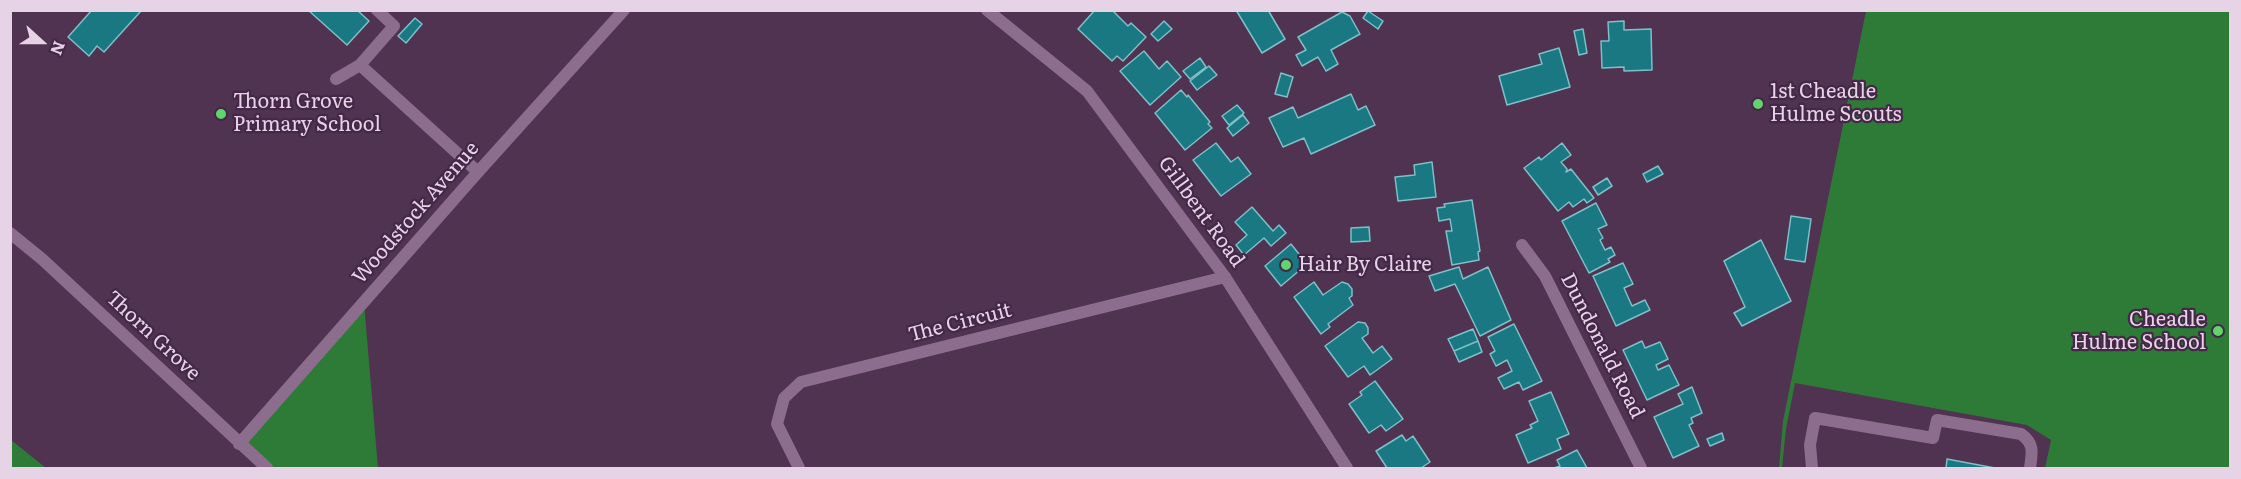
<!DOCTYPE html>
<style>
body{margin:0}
#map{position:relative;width:2241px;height:479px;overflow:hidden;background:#503251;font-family:Literata,serif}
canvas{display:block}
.frame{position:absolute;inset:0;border:12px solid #e6d3e6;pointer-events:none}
.north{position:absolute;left:12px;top:12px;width:60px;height:60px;-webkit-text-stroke:4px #452747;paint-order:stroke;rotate:111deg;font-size:16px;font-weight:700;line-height:24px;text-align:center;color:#e6d3e6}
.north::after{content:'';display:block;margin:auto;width:21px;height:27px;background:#e6d3e6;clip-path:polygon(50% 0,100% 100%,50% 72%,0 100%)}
</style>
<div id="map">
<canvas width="2241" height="479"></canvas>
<div class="frame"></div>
<div class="north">N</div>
</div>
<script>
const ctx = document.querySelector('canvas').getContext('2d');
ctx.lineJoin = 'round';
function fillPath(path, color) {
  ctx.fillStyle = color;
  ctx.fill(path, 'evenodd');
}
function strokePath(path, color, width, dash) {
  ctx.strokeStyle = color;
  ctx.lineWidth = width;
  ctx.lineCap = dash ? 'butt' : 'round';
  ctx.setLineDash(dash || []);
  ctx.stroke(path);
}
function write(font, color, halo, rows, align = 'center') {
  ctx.font = font + ' Literata,serif';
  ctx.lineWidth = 4.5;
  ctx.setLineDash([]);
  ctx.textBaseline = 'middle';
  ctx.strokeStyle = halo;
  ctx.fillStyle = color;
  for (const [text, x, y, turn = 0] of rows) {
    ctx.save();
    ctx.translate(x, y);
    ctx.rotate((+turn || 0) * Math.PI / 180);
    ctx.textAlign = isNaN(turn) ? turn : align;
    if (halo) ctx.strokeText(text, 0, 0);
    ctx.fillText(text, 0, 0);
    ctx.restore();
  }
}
const green = new Path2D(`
 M1866,11h364v457h-185l6,-28 -24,-15 -232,-42 -9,46 -4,39h-3l4,-47z
 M364,303l14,165h-111l-28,-24z
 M11,440l35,28h-35z`);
const building = new Path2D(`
 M92,10h48l1,1 -37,41 -7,-6 -8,10 -21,-19z
 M308,10h49l12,11 -22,24z
 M1095,10h17l16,16 3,-3 15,14 -23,24 -6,-5 -5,5 -34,-32z
 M1236,10h32l17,29 -23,14z
 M1368,11l15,10 -5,8 -15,-11z
 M1342,12l8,4 10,18 -29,16 7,14 -12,7 -8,-14 -16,9 -6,-11 10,-5 -8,-13z
 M415,18l7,6 -16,19 -8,-7z
 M1164,21l8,8 -14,12 -7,-7z
 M1624,21v9l27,-1 1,41 -28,1v-4l-22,1 -1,-27h8l-1,-19z
 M1583,29l4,24 -8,2 -5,-24z
 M1559,48l11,39 -63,18 -8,-29 43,-12 -3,-10z
 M1144,51l15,18 8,-8 14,16 -31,28 -30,-34z
 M1200,58l6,9 -16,12 -7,-8z
 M1209,66l8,9 -20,15 -7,-9z
 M1281,73l12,4 -6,20 -12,-3z
 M1181,90l6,7 1,-2 22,27 -2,2 4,4 -27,22 -30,-37z
 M1351,94l7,16 8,-4 9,19 -64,29 -7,-16 -21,9 -14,-29 24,-11 5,11z
 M1237,105l7,8 -15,12 -7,-9z
 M1243,115l6,8 -16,13 -6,-8z
 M1216,143l15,19 7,-5 13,17 -30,22 -28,-36z
 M1562,143l9,12 -10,7 6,7 -1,3 5,-3 23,29 -7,5 -3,-4 -11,8 -4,-5 -11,9 -34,-43 15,-11 2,3z
 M1432,162l4,35 -38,4 -3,-24 20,-2 -1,-10z
 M1658,166l5,8 -16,8 -4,-8z
 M1607,178l5,8 -14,9 -5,-8z
 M1472,200l8,51 -2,1 1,8 -27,5 -6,-34h6l-2,-12 -11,2 -2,-13 8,-1 -1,-3z
 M1596,203l11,22 -9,4 5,9 -3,2 5,10 6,-3 4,8 -7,4 2,3 -21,11 -27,-52z
 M1252,207l21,24 6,-6 7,8 -15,13 -7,-8 -20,17 -8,-10 11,-10 -12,-13z
 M1791,216l20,3 -6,43 -20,-3z
 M1369,227l1,14 -19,1v-14z
 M1761,240l30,61 -49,25 -8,-13 11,-6 -21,-46z
 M1291,244l16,20 -26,22 -16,-20z
 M1623,263l10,21 -9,4 8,18 13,-6 5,10 -34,16 -23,-50z
 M1459,267l4,12 25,-12 23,53 -31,16 -25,-52 -20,7 -6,-15z
 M1314,282l9,13 19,-13 6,2 4,5v7l-3,2 4,7 -25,19 2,3 -9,7 -27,-37z
 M1358,322l7,1 3,5v6l-6,4 11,15 9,-7 10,13 -22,16 -6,-9 -16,11 -23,-31z
 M1514,324l28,57 -19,9 -4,-8 -15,7 -6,-11 14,-7 -5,-11 -11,6 -6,-12 5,-3 -7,-14z
 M1473,329l5,12 -24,10 -6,-12z
 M1478,341l4,11 -23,10 -5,-11z
 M1642,341l3,7 15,-6 8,17 -12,6 2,5 11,-5 10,20 -32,15 -24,-50z
 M1375,381l28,38 -17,12 -5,-6 -12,8 -20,-29 13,-9 -2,-3z
 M1692,387l10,26 -11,5 2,5 -4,2 10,21 -26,12 -19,-41 29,-13 -5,-10z
 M1551,392l18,42 -12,5 4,10 -33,14 -12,-28 16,-7 -2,-3 8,-4 -9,-20z
 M1722,433l2,7 -14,6 -3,-7z
 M1402,435l4,6 7,-5 17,26 -9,6h-34l-11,-17z
 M1577,450l10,18h-33l6,-2 -3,-6z
 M1947,459l48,9h-49z`);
const service = new Path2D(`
 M360,65l34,-39 -17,-16
 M336,79l24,-14 118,107
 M1812,468l-2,-23 5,-27 118,20 4,-18 84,14c14,10 11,19 9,34`);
const minor = new Path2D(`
 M10,233l32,26 225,209
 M1522,245l23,31 96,192
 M239,444l239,-272 146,-162
 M799,468l-22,-44 7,-26 17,-16 424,-105`);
const tertiary = new Path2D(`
 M987,10l100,81 138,186 122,191`);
const markers = [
 [1758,104,6,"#5fd56b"],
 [221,114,6,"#5fd56b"],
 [1286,265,6,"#5fd56b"],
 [2218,331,6,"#5fd56b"]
];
const poiNames = [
 ["1st Cheadle",1770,92],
 ["Hulme Scouts",1770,115],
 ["Thorn Grove",233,102],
 ["Primary School",233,125],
 ["Hair By Claire",1298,265],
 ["Cheadle",2206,320,"right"],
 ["Hulme School",2206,343,"right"]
];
const streetNames = [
 ["Gillbent Road",1201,212,54],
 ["Woodstock Avenue",416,213,-49],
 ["The Circuit",960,323,-14],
 ["Thorn Grove",153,336,43],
 ["Dundonald Road",1602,346,63]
];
fillPath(green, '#2d7b37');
fillPath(building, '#1a7882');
strokePath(building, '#7fbfc7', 1.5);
strokePath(service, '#8d6d8e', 12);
strokePath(minor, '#8d6d8e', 12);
strokePath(tertiary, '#8d6d8e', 12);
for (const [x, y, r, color] of markers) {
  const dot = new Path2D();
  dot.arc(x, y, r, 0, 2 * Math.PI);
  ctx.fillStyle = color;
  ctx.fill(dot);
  strokePath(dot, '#452747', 2);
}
write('20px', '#e6d3e6', '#452747', poiNames, 'left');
write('20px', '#e6d3e6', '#452747', streetNames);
</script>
